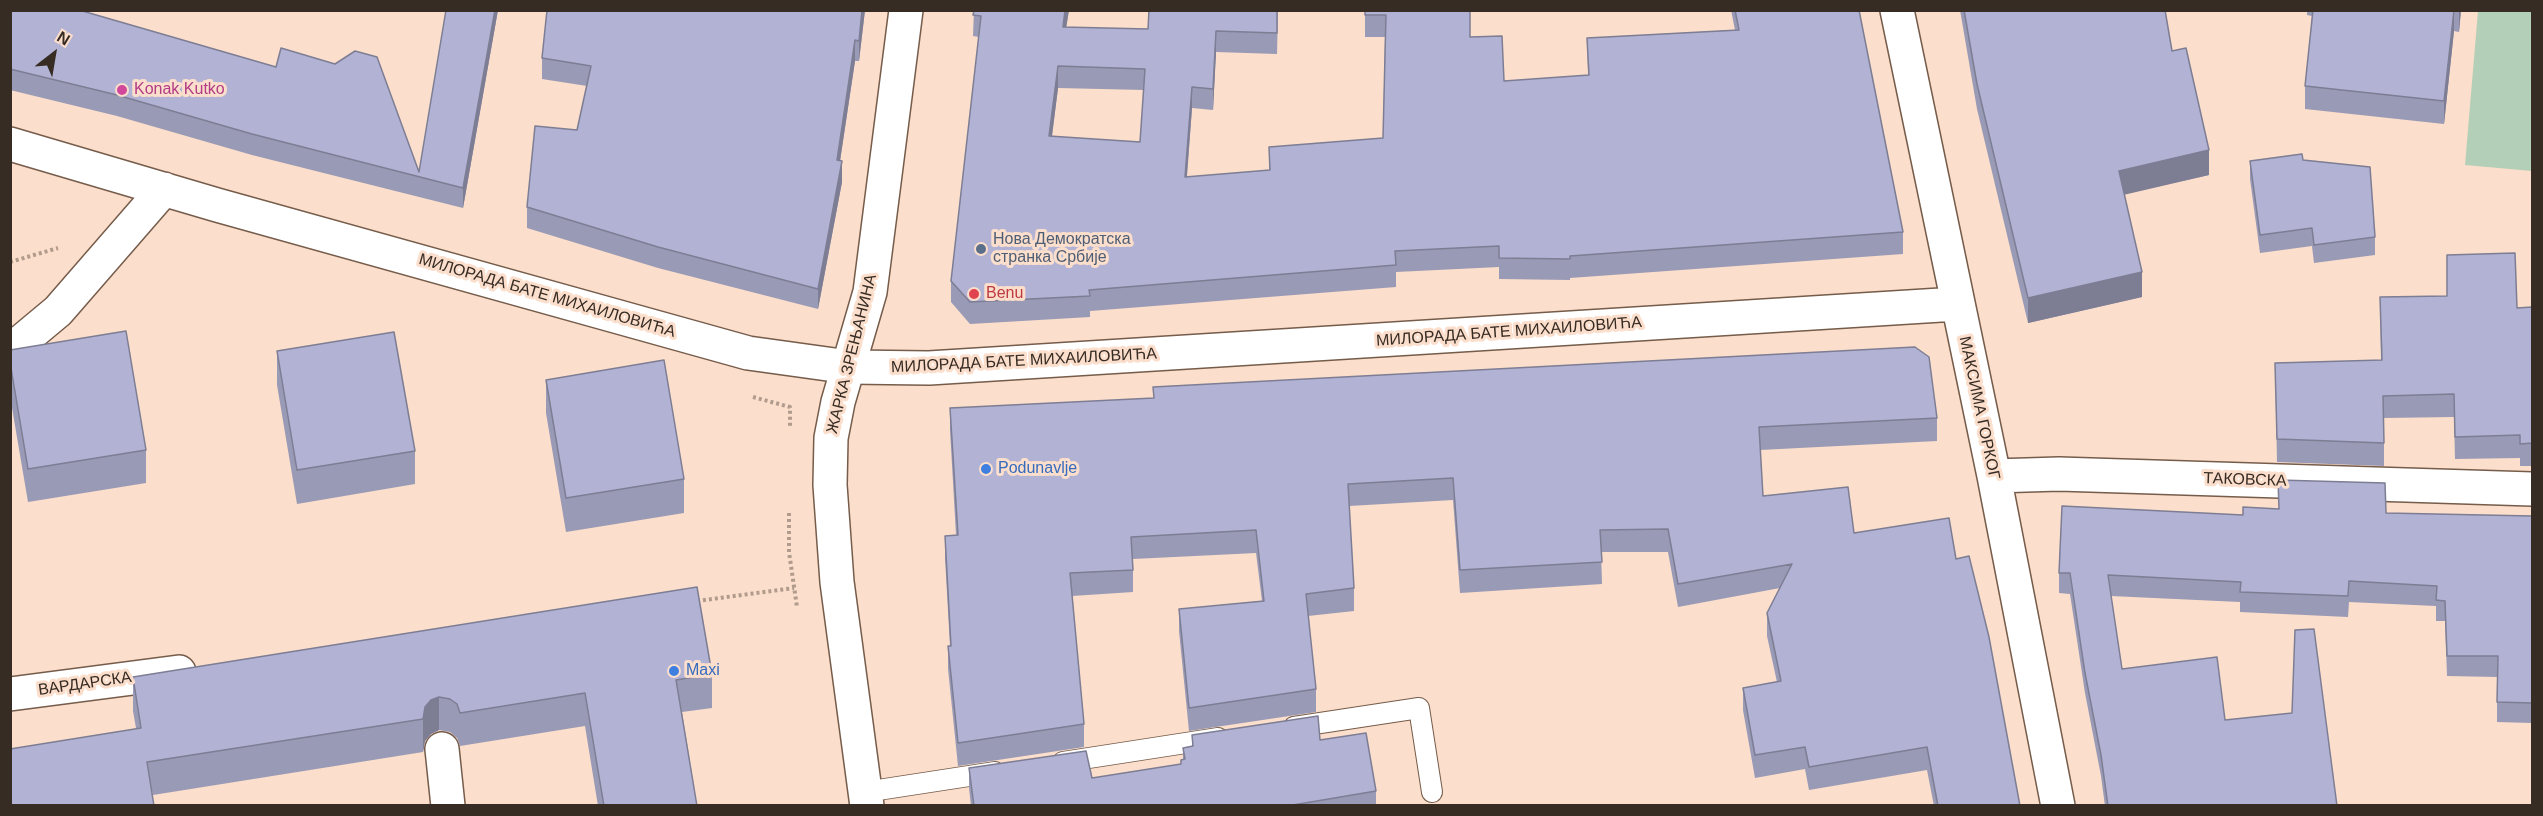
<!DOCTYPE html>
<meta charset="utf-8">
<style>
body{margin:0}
#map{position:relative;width:2543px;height:816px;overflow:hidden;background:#fbdecb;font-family:Arial,sans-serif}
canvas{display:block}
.frame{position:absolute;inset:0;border:12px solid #372c24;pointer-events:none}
.north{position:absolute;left:24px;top:24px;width:60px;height:60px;-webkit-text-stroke:4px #fbdecb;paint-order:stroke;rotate:31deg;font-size:16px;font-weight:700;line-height:24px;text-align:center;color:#372c24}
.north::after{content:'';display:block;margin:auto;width:21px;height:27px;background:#372c24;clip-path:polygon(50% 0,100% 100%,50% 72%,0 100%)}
</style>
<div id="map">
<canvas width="2543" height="816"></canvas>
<div class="frame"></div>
<div class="north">N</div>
</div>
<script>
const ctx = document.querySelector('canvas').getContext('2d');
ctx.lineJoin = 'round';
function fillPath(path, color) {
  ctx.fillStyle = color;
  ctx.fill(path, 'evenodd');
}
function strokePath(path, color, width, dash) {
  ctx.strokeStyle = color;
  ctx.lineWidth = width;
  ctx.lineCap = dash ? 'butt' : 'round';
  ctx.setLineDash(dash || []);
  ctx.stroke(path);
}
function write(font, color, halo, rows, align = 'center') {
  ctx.font = font + ' Arial,sans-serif';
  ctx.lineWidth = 6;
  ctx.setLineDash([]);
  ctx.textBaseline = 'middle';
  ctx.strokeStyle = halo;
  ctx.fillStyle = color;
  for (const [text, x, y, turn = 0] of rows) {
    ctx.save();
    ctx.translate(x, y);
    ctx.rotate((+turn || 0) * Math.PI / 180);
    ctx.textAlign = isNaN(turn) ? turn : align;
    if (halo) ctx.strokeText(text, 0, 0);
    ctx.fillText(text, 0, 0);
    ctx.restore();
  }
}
const green = new Path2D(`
 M2478,11h54v160l-67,-6z`);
const path = new Path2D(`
 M10,262l48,-14
 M753,397l37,10v20
 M789,513v39l8,55
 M697,601l97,-13`);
const service = new Path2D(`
 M1294,727l125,-19 13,84
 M1063,762l155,-24
 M865,792l130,-20`);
const minor = new Path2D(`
 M1897,10l97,466 64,330
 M10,144l207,61 531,148 101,14 80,1 1028,-64
 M10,351l48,-40 106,-122
 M1994,476l65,-2 473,15
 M10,694l169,-22
 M442,749l6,57`);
const tertiary = new Path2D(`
 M867,806l-30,-224 -7,-97 1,-47 7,-36 32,-110 36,-282`);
const wall = new Path2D(`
 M10,10l409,162 79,-162 -35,198 -211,-53 -135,-39 -107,-26z
 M547,10h318l-6,51h-4l-15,100 2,21 -24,127 -160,-41 -131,-40v-21l50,-77 10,-44 -45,-7v-21z
 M974,10h95l-3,17 82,2 1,-19h129l-1,44 -61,-2 -3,58 -21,-2 -5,69 82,-6v-24l114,-9 2,-101h-20v-27l105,27 34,44 84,-6 -1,-37 148,-8 -4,-20h128l44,222v22l-333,24v2l-71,-1v-12l-103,5v15l-306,24v6l-120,7 -19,-22v-21l28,-244 -6,-1zM1058,88l86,2 -4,52 -88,-5z
 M1960,10h205l7,41 37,124 -85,19 18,103 -114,26 -51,-214z
 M2307,10h154l-2,22 -5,-1 -10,93 -139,-15v-23l7,-70 -5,-1z
 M2303,160l72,77v18l-61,8 -2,-17 -52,7 -10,-74v-18z
 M2380,297l137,11 15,-1v159h-12v-8l-65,1 -1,-42 -70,1v48l-107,-4 -2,-99 106,-2z
 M10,350l136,100v33l-118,19 -18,-106z
 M277,351l138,100v33l-118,20 -20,-119z
 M546,380l138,99v34l-118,19 -20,-119z
 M950,408l987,10v23l-177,9 3,46 91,37 102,26 64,247h-86l-7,-36 -118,20 -4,-21 -50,9 -12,-68v-22l34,-6 -10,-46v-23l13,-25 -102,19 -10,-55h-67l1,32 -142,9 -7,-93 -104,6 5,82v23l-46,5 8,73v23l-127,19 -10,-100v-22l83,-8 -6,-48 -123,6v33l-61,4 12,128v23l-126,19 -10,-97v-23h2l-5,-88v-22l11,-1 -6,-105z
 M2278,480l108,33 146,3v207l-35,-1v-45l-50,-1 -2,-55h-9v-15l-87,-4 -1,15 -108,-5v-10l-129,-6 11,73 103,51 112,86h-232l-4,-30 -16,-83 -15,-99 -11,-1v-20l184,-58 36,-6z
 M712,674v34l-30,4 15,94h-99l-13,-80 -125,20 -3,-8 -7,-6 -11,-2 -8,4 -6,7 -2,11 -270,43 -17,-67 -3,-17v-34z
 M1192,735l128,5 56,51v15h-405l-2,-18v-20l123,10 89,-14v-4h2v-12l9,-2z`);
const shadedWall = new Path2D(`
 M495,10h3l-35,198v-20z
 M862,10h3l-6,51v-20z
 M1065,10h4l-6,38v-21z
 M2454,10v21l-10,93v-23z
 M2459,10h2l-2,22z
 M1216,31v21l-3,58v-21z
 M855,40v21l-18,120v-21z
 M1058,66v22l-9,70v-22z
 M1192,87v21l-7,90v-21z
 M2209,150v25l-90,21v-25z
 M842,161v21l-24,127v-20z
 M2142,272v25l-114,26v-25z
 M439,697v33l-8,4 -6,7 -2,11v-33l2,-12 6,-7z`);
const building = new Path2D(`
 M10,10h69l197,57 5,-19 54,16 20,-13 22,6 42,115 27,-162h49l-32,178 -211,-54 -135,-39 -107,-26z
 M547,10h315l-3,31 -4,-1 -18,120 5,1 -24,128 -160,-42 -131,-40 8,-81 42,4 14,-64 -49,-8z
 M974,10h91l-2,17 85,2 1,-19h128v23l-61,-2 -3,58 -21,-2 -7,90 85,-7 -1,-23 114,-9 3,-123h-21v-5h105v27l32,-1 2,45 85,-6 -2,-37 152,-8 -4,-20h124l44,222 -333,24v3l-71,-1v-12l-104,5 1,14 -307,25 1,6 -120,6 -19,-21 30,-265 -8,-1zM1058,66l87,3 -5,73 -91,-6z
 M1964,10h201l7,41 14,-3 23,102 -90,21 23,101 -114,26 -51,-214z
 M2313,10h141l-10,91 -139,-15z
 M2302,154l1,6 67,7 5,70 -61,8 -2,-17 -52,7 -10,-74z
 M2515,253l2,55 15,-1v136l-12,1v-9l-65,2 -1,-43 -71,2 1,47 -107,-4 -2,-76 107,-3 -2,-63 67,-1v-41z
 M126,331l20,119 -118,19 -18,-107v-12z
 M394,332l21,119 -118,19 -20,-119z
 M1915,347l14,10 8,61 -178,9 4,69 85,-9 6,46 95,-15 7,41 13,-3 20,81 31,169h-82l-11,-59 -118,20 -4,-20 -50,8 -12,-67 38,-7 -14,-68 25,-49 -114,20 -10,-55 -68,1 2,32 -142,8 -7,-92 -105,6 6,104 -48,6 10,95 -127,19 -10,-99 85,-8 -8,-71 -125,7 2,33 -63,3 14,151 -126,19 -10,-97h3l-6,-110 13,-1 -8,-127 204,-10 -1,-11z
 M664,360l20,119 -118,19 -20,-118z
 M2278,480l107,3 1,30 146,3v187l-35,-1 1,-46h-51l-2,-55 -9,-1 1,-14 -88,-5 -1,15 -108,-4 1,-10 -133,-7 14,94 95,-12 8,63 67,-7 3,-83 19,-1 23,177h-229l-7,-51 -16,-82 -15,-100h-11l3,-67 181,9v-8l36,2z
 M697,587l15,87 -36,6 21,126h-93l-19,-113 -125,20 -3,-9 -7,-5 -11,-2 -8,3 -6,7 -2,12 -276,43 7,44h-144v-57l131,-21 -8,-51z
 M1318,716l2,24 46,-7 10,58 -89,15h-313l-5,-38 117,-17 6,27 89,-14v-4l4,-1 -2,-11 10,-2 -1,-11z`);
const markers = [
 [122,90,6,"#d1479c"],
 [981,249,6,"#5c6f8a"],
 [974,294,6,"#e0444e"],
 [986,469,6,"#3f7fe0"],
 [674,671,6,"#3f7fe0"]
];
const hotelNames = [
 ["Konak Kutko",134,90]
];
const serviceNames = [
 ["Нова Демократска",993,240],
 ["странка Србије",993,258]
];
const healthNames = [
 ["Benu",986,294]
];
const streetNames = [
 ["МИЛОРАДА БАТЕ МИХАИЛОВИЋА",547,296,16],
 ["МИЛОРАДА БАТЕ МИХАИЛОВИЋА",1509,332,-4],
 ["ЖАРКА ЗРЕЊАНИНА",852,354,-76],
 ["МИЛОРАДА БАТЕ МИХАИЛОВИЋА",1024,361,-3],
 ["МАКСИМА ГОРКОГ",1979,408,78],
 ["ТАКОВСКА",2245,480,2],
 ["ВАРДАРСКА",85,684,-8]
];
const shopNames = [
 ["Podunavlje",998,469],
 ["Maxi",686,671]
];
fillPath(green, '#b4cfb7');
strokePath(service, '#755c4b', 22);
strokePath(minor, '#755c4b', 36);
strokePath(tertiary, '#755c4b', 36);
strokePath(path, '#b19b8c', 4, [3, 3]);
strokePath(service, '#fff', 20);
strokePath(minor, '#fff', 33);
strokePath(tertiary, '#fff', 33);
fillPath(wall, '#999ab6');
fillPath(shadedWall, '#7d7d94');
fillPath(building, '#b2b3d4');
strokePath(building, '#7d7d94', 1.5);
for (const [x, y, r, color] of markers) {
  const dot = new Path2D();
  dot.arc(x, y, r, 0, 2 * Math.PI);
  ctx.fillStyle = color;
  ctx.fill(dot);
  strokePath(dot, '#fbdecb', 2);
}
write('16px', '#b23c85', '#fbdecb', hotelNames, 'left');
write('16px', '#4e5e75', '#fbdecb', serviceNames, 'left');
write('16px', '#be3a42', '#fbdecb', healthNames, 'left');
write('16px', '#372c24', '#fbdecb', streetNames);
write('16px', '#366cbe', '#fbdecb', shopNames, 'left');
</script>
